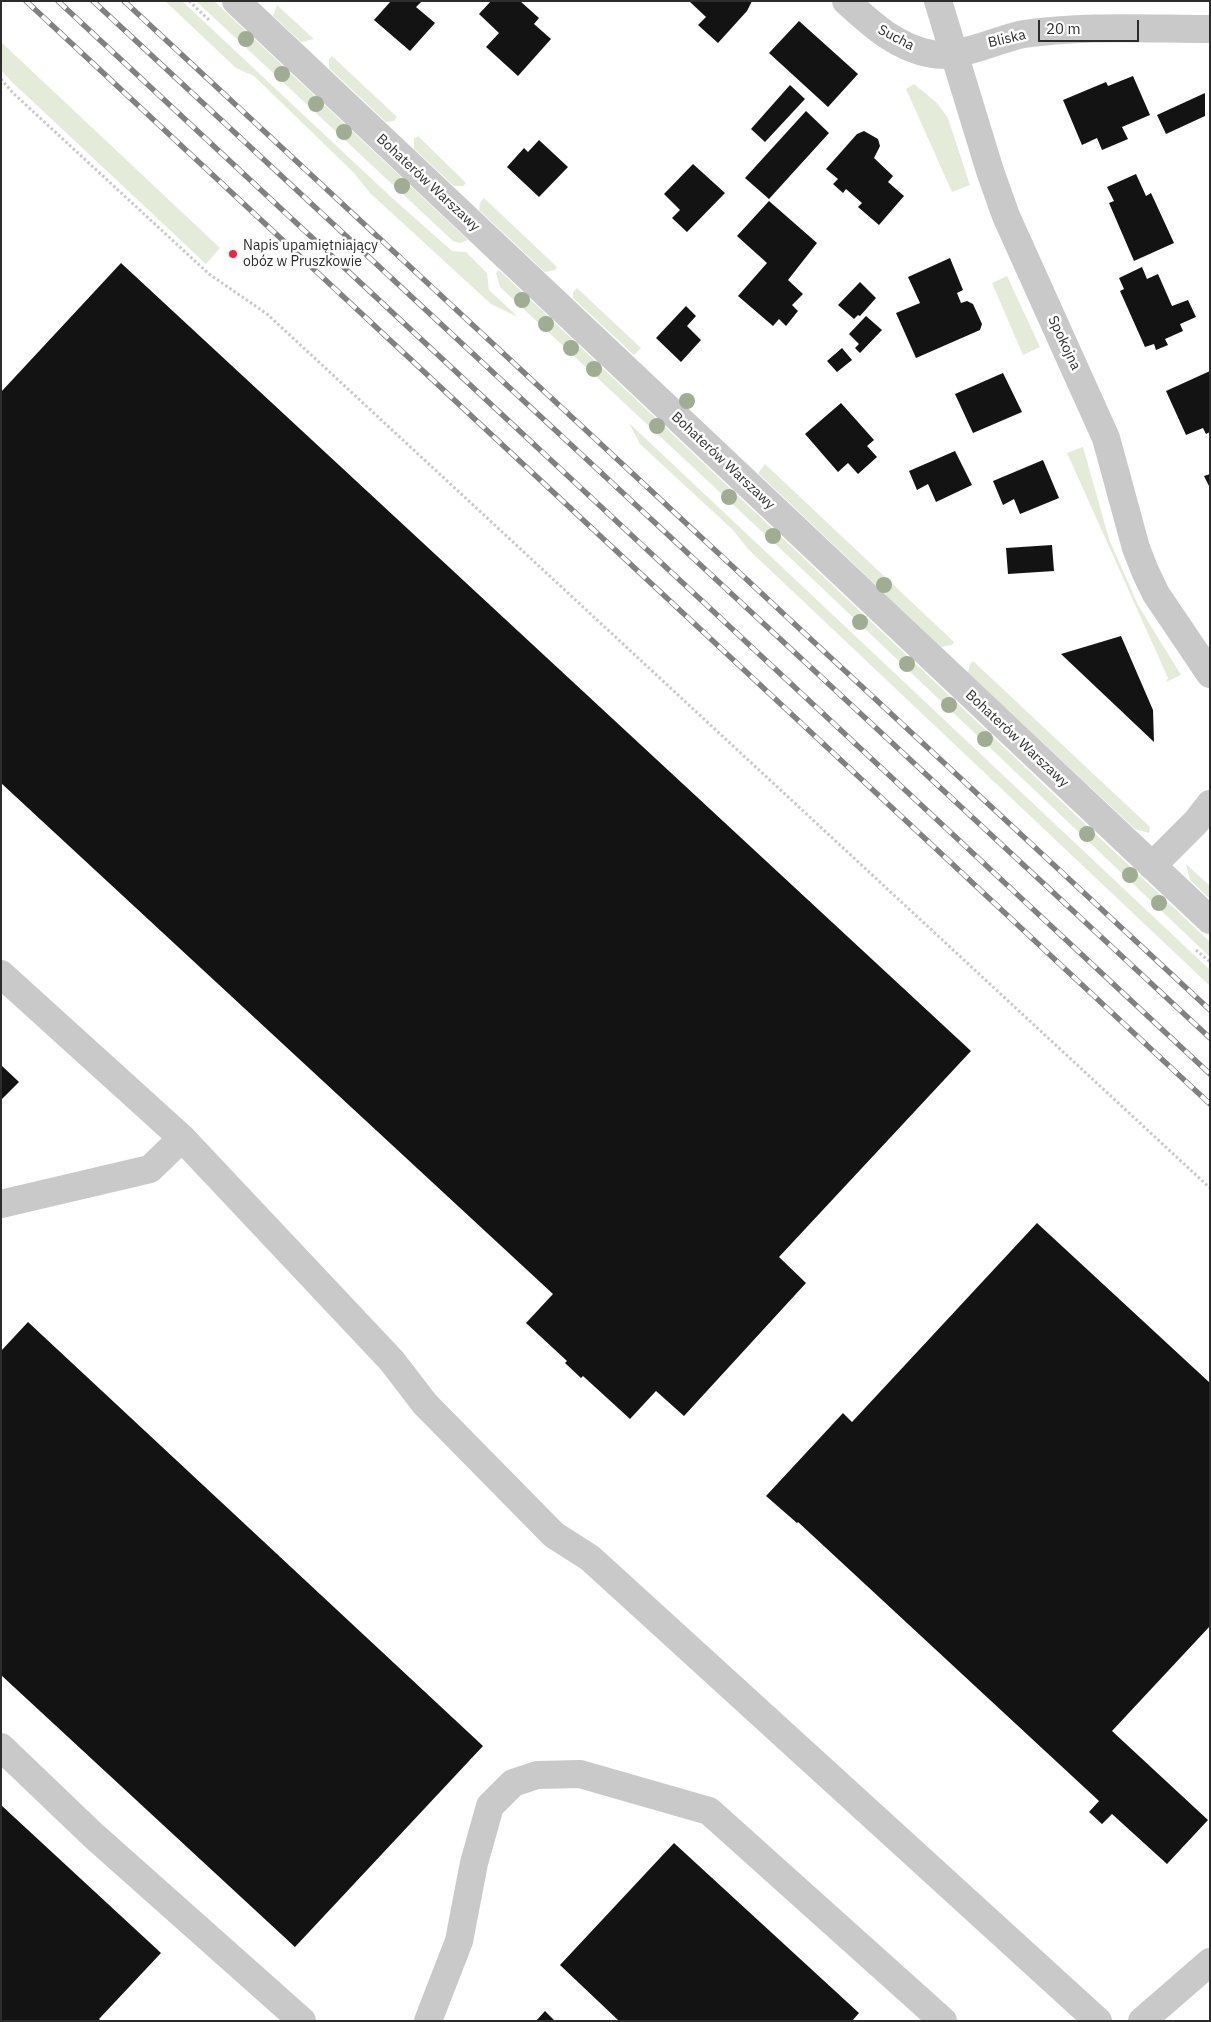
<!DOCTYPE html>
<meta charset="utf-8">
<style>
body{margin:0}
#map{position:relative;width:1211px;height:2022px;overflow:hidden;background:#fff;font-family:"IBM Plex Sans",sans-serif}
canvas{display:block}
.frame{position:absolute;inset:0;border:2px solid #2c2c2c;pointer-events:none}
.scale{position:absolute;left:1038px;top:20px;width:101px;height:22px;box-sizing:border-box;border:2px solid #2c2c2c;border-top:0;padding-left:6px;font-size:15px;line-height:18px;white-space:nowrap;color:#2c2c2c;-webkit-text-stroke:4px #fff;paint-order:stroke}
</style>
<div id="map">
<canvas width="1211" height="2022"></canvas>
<div class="frame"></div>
<div class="scale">20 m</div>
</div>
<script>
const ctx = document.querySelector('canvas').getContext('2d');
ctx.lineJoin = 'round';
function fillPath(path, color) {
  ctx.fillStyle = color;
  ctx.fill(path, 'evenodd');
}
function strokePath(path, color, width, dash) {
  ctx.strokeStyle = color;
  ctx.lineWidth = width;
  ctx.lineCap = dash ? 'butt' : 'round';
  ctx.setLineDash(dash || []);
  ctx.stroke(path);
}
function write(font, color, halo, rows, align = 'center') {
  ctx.font = font + ' "IBM Plex Sans",sans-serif';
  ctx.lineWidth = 5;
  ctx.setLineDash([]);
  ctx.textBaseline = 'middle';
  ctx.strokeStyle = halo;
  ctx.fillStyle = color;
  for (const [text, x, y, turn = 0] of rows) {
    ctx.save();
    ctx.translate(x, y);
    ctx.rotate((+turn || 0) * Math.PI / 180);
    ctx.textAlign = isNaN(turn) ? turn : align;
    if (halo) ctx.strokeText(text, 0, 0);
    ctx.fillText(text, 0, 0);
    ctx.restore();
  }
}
const green = new Path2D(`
 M165,1h17l209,196 61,54 14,1 21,21 2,17 29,27 -27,-13 -121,-111 -16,-20 -100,-97 -18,-8z
 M196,1h18l254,239 -8,3 -7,-2z
 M277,5l37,34 -13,3 -28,-26z
 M1,42l219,206 -14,16 -195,-183 -10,-11z
 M332,56l65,61 -3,4 -8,1 -57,-54v-9z
 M914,84l23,19 11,15 22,67 -18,7 -46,-103z
 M418,136l48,47 -3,3h-9l-40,-37v-10z
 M484,198l73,69 -2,3 -10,2 -66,-62 1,-7z
 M499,270l711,672v15l-409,-389 -301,-281 -4,-14z
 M1007,276l33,71 -17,8 -31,-72z
 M577,288l64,60 -7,7 -61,-57v-6z
 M629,423l581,547v16l-462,-437 -15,-19 -93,-86z
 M1083,447l26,92 29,66 43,70 -15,7 2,-4 -101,-225z
 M765,464l189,178 -2,3 -11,2 -183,-174z
 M973,661l177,166 -1,6 -14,-4 -167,-156 2,-9z
 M1186,864l24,22v13l-20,-19z`);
const building = new Path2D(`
 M391,1h31l-6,6 19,16 -25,28 -36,-31z
 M491,1h29l19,17 -5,6 17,15 -33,37 -32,-29 13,-14 -20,-19z
 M689,1h63l-5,10 -29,32 -20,-18 8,-8z
 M799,21l59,53 -30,33 -59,-54z
 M1133,76l17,39 -28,12 6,12 -26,11 -5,-12 -15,7 -19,-45 43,-18 2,4z
 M790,85l15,14 -40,43 -14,-13z
 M1205,93v23l-39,18 -9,-19z
 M806,111l23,22 -60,66 -24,-21z
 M864,131l14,8 2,7 -6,12 19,18 -5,6 16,14 -25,29 -21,-18 4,-4 -16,-14 -3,4 -10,-9 5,-5 -12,-10 31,-35z
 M539,140l29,27 -29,30 -32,-30 17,-19 4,4z
 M693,164l32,29 -38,39 -15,-14 8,-8 -16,-16z
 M1136,174l10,22 5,-3 23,50 -40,18 -25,-58 5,-2 -7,-14z
 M769,201l48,42 -29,37 15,14 -11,11 6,6 -12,15 -7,-7 -6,7 -35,-30 29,-33 -30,-27z
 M950,258l13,32 -6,3 4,10 6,-2 6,3 9,20 -2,6 -64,28 -20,-45 24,-10 -12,-26z
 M121,263l850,788 -192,206 27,26 -122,133 -28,-25 -26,28 -47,-43 -2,2 -16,-15 2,-2 -41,-38 27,-29 -552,-511v-391z
 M1142,267l5,12 11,-5 14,32 16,-6 8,17 -16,7 3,7 -18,8 3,6 -12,5 -2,-6 -9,3 -25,-56 4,-2 -5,-11z
 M860,282l16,16 -16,18 -2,-1 -4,4 -16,-14z
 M686,306l10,10 -9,10 14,14 -20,22 -25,-24z
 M866,316l16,14 -22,23 -5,-5 4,-4 -10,-10z
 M842,348l10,12 -15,12 -10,-11z
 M1210,371v61l-4,2 -3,-6 -17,7 -20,-44z
 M1003,373l19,39 -49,21 -18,-39z
 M841,403l33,37 -7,6 10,11 -19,17 -10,-11 -10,9 -33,-38z
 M955,451l17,34 -36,17 -8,-18 -11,6 -8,-19z
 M1043,460l16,38 -39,16 -6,-15 -11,6 -10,-24z
 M1210,474v14l-6,-12z
 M1052,545l2,26 -46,3 -2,-26z
 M1121,636l32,74 1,32 -93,-88z
 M1,1065l18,17 -18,18z
 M1037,1223l173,160v243l-98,105 96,89 -41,44 -55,-50 -10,10 -13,-12 10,-11 -301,-279 -1,1 -31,-27 77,-83 9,9z
 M28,1322l455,424 -188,201 -294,-272v-324z
 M1,1805l160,148 -62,66 2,2h-100z
 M674,1843l185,170 -7,8h-233l-59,-56z
 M545,2011l10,10h-19z`);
const path = new Path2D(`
 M189,1l20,19
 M1,79l12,14 196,181 58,40 943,874
 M1196,950l14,12`);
const minor = new Path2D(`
 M236,1l974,919
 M846,1c25,23 51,47 86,53 27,5 65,-15 92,-20 61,-9 124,-5 186,-5
 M938,1l52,170 16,45 100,222 30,110 9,23 11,23 54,80
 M1152,866l44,-44 14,-18
 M1,974l181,164 210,223 33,43 129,131 36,23 508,463
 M1,1204l149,-35 32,-31
 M1,1747l93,89 208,185
 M428,2021l31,-80 15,-78 16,-57 23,-23 24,-8 43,-1 129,37 234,210
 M1142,2021l68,-59`);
const rail = new Path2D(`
 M26,1l1184,1103
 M58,1l1152,1073
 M93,1l1117,1037
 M124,1l1086,1009`);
const trees = [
 [246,39],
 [282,74],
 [316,104],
 [344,132],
 [402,186],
 [522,300],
 [546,324],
 [571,348],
 [594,369],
 [687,401],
 [657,426],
 [729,497],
 [773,536],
 [884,585],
 [860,622],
 [907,664],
 [949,705],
 [985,739],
 [1087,834],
 [1130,875],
 [1159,903]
];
const markers = [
 [233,254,5,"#ee2442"]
];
const streetNames = [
 ["Sucha",896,38,28],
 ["Bliska",1007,39,-13],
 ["Bohaterów Warszawy",428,183,43],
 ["Spokojna",1064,343,65],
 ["Bohaterów Warszawy",723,461,43],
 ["Bohaterów Warszawy",1017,739,43]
];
const poiNames = [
 ["Napis upamiętniający",243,246],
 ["obóz w Pruszkowie",243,262]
];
fillPath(green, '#e4ebd9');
fillPath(building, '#131313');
strokePath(path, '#c9c9c9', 3, [2.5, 2.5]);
strokePath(minor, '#c9c9c9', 28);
strokePath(rail, '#818181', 5.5);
strokePath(rail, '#fff', 4, [11]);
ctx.fillStyle = '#a0ad92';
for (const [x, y] of trees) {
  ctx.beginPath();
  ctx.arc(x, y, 8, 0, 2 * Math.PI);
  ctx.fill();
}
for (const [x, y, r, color] of markers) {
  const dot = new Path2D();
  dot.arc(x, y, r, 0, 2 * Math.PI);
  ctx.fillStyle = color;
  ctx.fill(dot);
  strokePath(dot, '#fff', 2);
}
write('14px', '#2c2c2c', '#fff', streetNames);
write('14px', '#2c2c2c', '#fff', poiNames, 'left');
</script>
